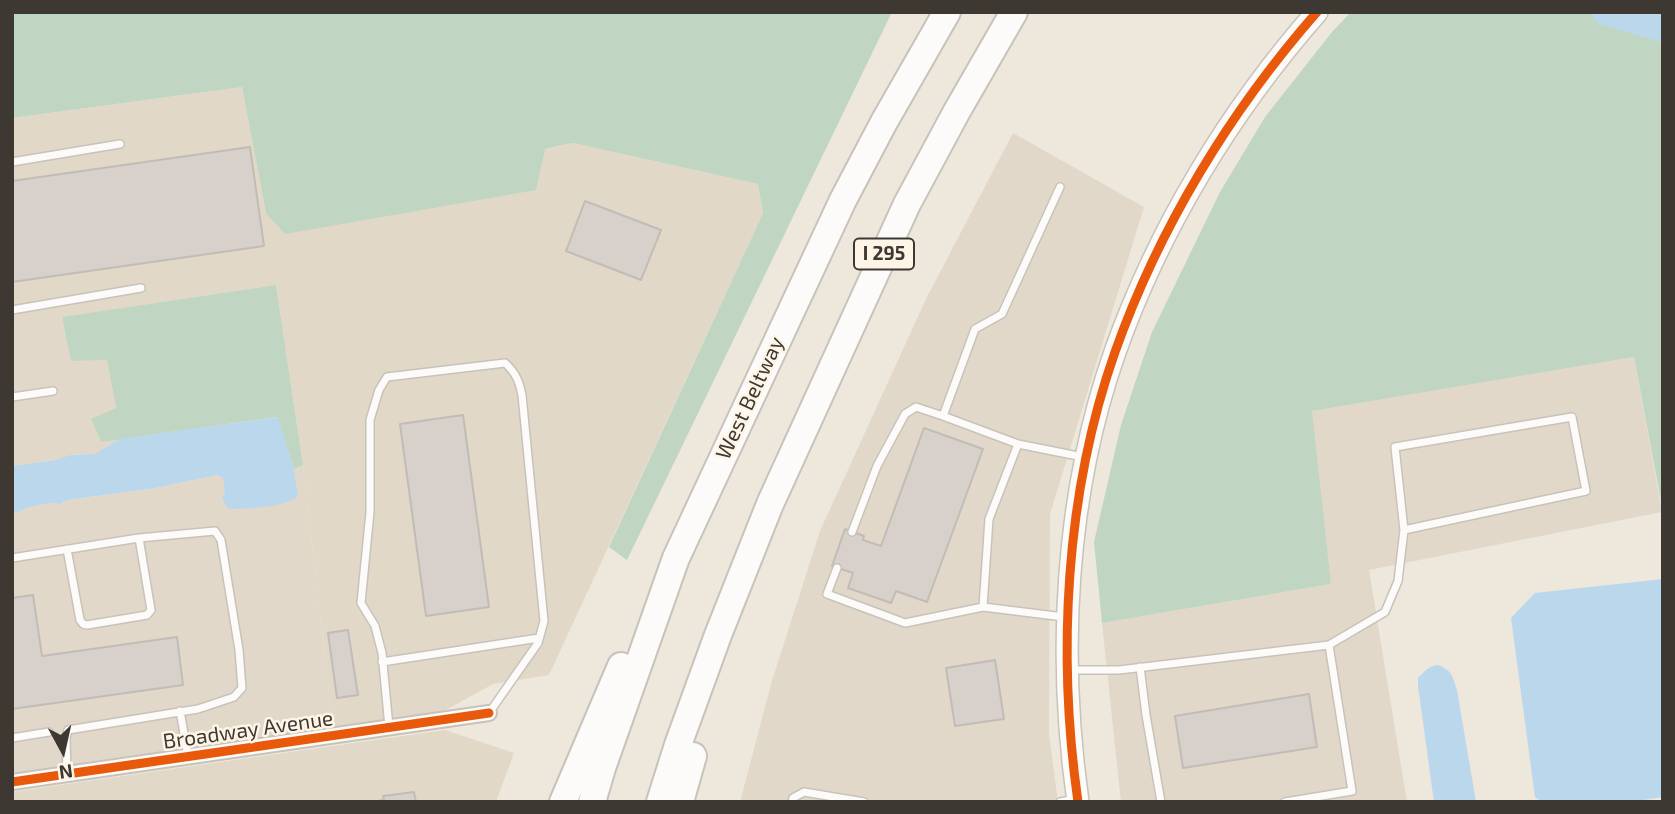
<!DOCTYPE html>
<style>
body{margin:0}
#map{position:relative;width:1675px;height:814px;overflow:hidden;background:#ede7dc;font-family:"Exo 2",sans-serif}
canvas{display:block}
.frame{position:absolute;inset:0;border:14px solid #3d3932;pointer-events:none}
.north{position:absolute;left:28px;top:716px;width:70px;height:70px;-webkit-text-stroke:5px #fef5e7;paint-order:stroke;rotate:172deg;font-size:19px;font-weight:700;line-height:28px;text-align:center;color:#3d3932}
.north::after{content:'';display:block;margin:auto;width:24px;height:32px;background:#3d3932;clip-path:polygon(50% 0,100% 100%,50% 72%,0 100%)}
</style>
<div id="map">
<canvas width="1675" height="814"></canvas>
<div class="frame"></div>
<div class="north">N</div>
</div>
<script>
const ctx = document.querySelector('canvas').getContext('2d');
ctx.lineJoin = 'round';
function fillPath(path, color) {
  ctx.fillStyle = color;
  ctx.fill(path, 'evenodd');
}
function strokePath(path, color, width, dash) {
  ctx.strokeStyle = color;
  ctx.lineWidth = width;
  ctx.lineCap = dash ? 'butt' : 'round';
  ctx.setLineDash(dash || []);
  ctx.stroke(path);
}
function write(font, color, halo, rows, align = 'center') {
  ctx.font = font + ' "Exo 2",sans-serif';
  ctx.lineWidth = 5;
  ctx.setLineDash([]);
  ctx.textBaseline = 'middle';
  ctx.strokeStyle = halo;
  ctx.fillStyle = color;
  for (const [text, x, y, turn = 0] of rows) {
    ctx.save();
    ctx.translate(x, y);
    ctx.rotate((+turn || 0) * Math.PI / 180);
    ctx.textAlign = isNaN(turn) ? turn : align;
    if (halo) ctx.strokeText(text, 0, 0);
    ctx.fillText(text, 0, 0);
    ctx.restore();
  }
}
const commercial = new Path2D(`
 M1013,133l131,74 -94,307 -1,220 9,68h-318l31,-118 49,-153 106,-232z
 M62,317l10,44 35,-2 9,50 -25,10 10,23 18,-3 -24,15 -25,1 -15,5 -43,6v-141z
 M1634,357l28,155 -293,58 38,232h-286l-19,-179 229,-39 -20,-173z
 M303,465l30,262 -321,46v-261l5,1 9,-5 24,-5 10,1 8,-4 88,-12 61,-13 6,3 2,15 73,3 -4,-27z`);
const industrial = new Path2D(`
 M242,87l24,126 307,-70 185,41 5,29 -214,462 -56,9 -49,27 -111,16 -30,-262 -27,-180 -264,40v-207z
 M445,730l69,23 -18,49h-484v-10z`);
const green = new Path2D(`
 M12,12h880l-265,548 -18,-13 154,-334 -5,-29 -185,-41 -28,6 -9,41 -251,44 -19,-21 -24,-126 -230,31z
 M1351,12h312v500l-29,-155 -322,54 19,173 -229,39 -8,-81 27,-117 31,-93 68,-140 45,-75 67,-85z
 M276,285l27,180 -9,4 -17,-52 -176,25 -10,-23 25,-11 -9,-48 -36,1 -9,-44z`);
const water = new Path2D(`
 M278,417l16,52 4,27c-17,13 -50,12 -70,13l-6,-11 3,-5 -2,-15 -6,-3 -61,13 -74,10 -14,2 -8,4 -10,-1 -24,5 -9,5 -5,-1v-46l43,-6 15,-5 25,-1 24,-15z
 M1663,579v218l-33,5h-88l-7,-5 -24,-179 24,-25z
 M1438,665c15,6 14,11 19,25l19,112h-42l-16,-116v-8c7,-7 11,-12 20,-13z`);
const river = new Path2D(`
 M1605,12l58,17`);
const building = new Path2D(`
 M250,147l14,99 -252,36v-101z
 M585,201l76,29 -20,50 -75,-29z
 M463,415l26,192 -63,9 -26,-192z
 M924,428l59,21 -56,153 -31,-11 -5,12 -43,-15 5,-15 -21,-7 13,-37 19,7 -1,4 18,6z
 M33,595l9,61 135,-19 6,48 -171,24v-111z
 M348,630l10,65 -21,3 -9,-65z
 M995,660l9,59 -49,7 -9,-58z
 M1309,694l8,53 -134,21 -8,-52z
 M414,792l2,10h-45l13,-2 -1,-4z`);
const lane = new Path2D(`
 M12,162l108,-18
 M12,310l129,-22
 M12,397l41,-6
 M1018,444l-75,-28 32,-87 27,-15 58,-127
 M852,532l25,-66 28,-52 11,-7 27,9
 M67,549l13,71 3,4 4,1 60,-10 4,-5 -12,-72
 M12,558l127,-20 76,-7 6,9 18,110 3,38 -8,9 -36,12 -130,21 -2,8 1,36
 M837,568l-10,26 78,29 78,-16
 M1064,617l-81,-10 6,-88 29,-75 65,13
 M1329,645l56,-33 13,-31 6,-51 -9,-83 177,-30 14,74 -182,39
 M382,662l157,-24
 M1140,667l6,48 15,87
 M1069,670h50l210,-25 23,146 -67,11
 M180,711l8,45
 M389,727l-7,-74 -7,-27 -14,-23 9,-91v-92l9,-30 8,-13 118,-14c11,10 14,18 17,32l22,226 -6,22 -49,70
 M12,738l37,-6
 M792,802l1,-4 11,-6 60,10
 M1060,802l16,-3`);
const street = new Path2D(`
 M12,782l477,-69`);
const secondary = new Path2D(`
 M1078,802c-21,-148 -13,-308 37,-450 44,-124 115,-241 202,-340`);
const highway = new Path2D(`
 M563,802l58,-136
 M592,802l10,-34 74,-210 167,-358 41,-78 63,-110
 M660,802l18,-57 40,-110 52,-131 137,-300 50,-93 57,-99
 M680,802l13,-46`);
const cycleway = new Path2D(`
 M12,782l477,-69
 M1078,802c-21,-148 -13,-308 37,-450 44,-124 115,-241 202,-340`);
const shields = [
 [884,254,60]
];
const shieldNames = [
 ["I 295",884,254]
];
const streetNames = [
 ["West Beltway",750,398,-65],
 ["Broadway Avenue",248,730,-8]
];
fillPath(commercial, '#e2d8c9');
fillPath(industrial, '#e1d8c8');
fillPath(green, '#c0d6c2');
fillPath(water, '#bbd7ec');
strokePath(river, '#bbd7ec', 26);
fillPath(building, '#d8d0cb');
strokePath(building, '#c2bcb6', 2);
strokePath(lane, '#c7c3ba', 10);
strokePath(street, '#c7c3ba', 18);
strokePath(secondary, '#c7c3ba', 24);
strokePath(highway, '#c7c3ba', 30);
strokePath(lane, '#fcfbfa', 7);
strokePath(street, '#fcfbfa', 14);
strokePath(secondary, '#fcfbfa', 21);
strokePath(highway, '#fcfbfa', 26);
strokePath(cycleway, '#e8590c', 9);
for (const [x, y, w] of shields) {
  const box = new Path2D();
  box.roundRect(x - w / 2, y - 15.5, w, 31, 5);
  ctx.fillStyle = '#fef5e7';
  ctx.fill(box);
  strokePath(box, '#3d3932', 2);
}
write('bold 19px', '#3d3932', null, shieldNames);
write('21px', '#3d3932', '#fef5e7', streetNames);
</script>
